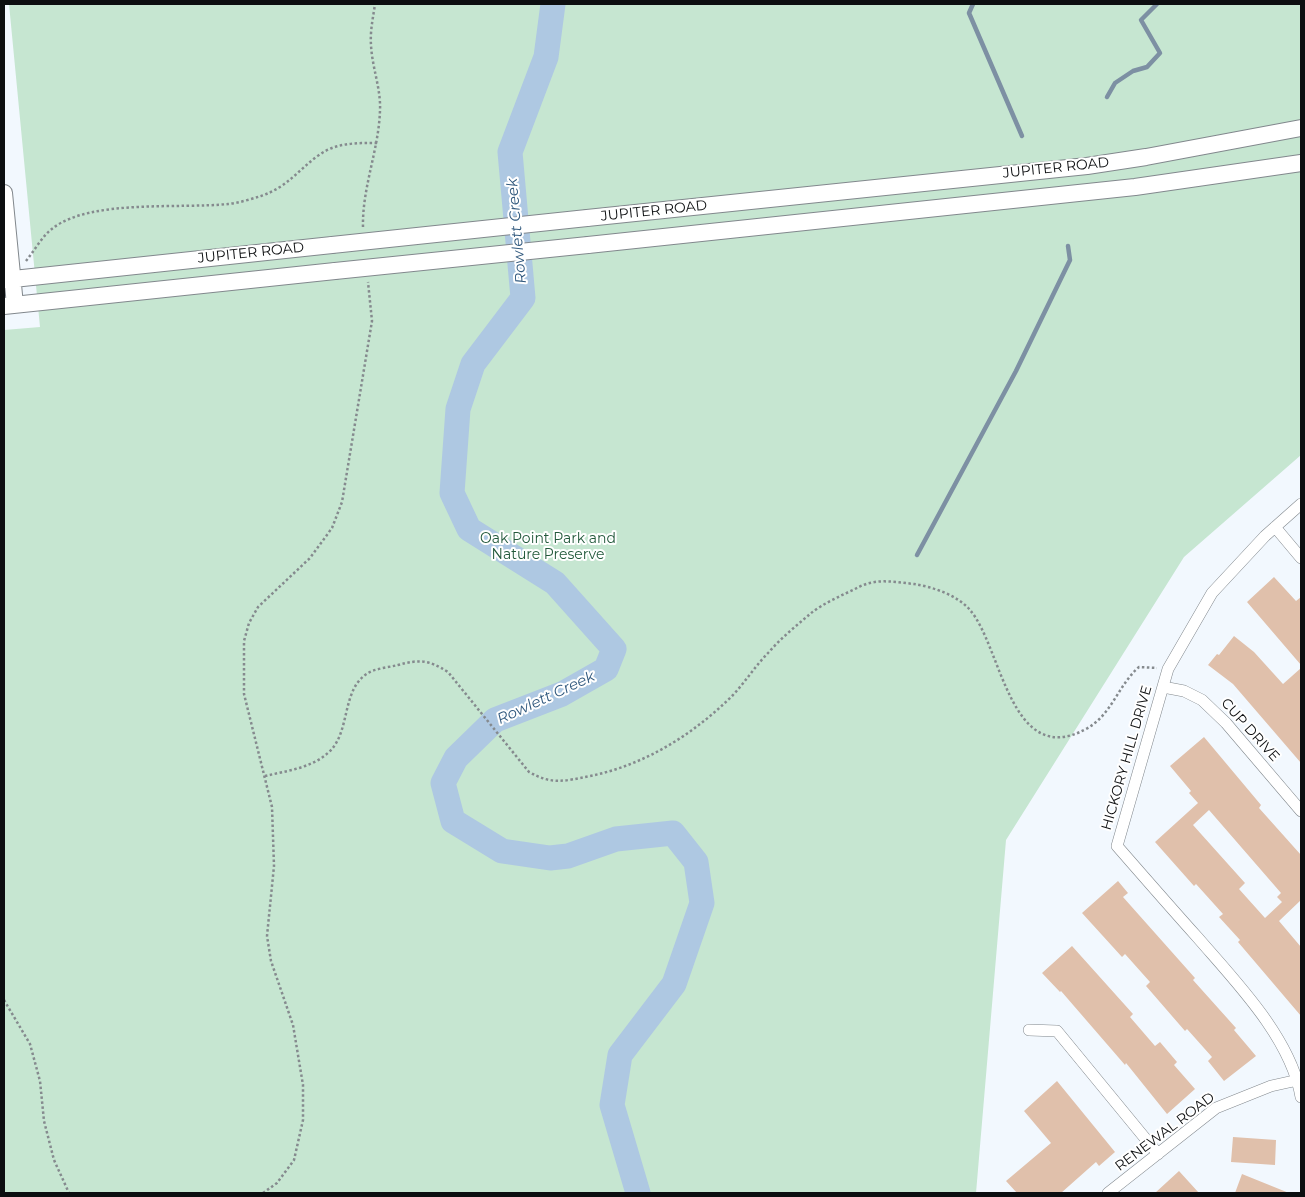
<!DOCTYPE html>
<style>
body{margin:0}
#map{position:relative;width:1305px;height:1197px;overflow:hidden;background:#f2f8fe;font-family:Montserrat,sans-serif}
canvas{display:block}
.frame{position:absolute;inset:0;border:5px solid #0c0e10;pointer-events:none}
</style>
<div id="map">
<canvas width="1305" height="1197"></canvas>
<div class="frame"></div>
</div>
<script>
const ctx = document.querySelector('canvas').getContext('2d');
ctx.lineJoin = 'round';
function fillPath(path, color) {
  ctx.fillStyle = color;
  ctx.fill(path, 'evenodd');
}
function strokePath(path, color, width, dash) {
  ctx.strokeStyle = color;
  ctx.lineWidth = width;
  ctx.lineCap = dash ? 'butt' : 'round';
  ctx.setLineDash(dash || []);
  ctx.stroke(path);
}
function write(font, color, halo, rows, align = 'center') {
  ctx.font = font + ' Montserrat,sans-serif';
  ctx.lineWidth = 4;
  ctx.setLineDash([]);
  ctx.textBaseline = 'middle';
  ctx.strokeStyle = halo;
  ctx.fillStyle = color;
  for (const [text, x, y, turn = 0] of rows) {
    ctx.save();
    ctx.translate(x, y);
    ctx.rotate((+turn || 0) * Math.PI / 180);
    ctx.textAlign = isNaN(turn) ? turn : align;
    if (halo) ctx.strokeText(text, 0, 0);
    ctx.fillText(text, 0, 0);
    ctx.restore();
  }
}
const green = new Path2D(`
 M9,4h1292v451l-117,102 -178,283 -30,353h-972v-863l36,-3z`);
const stream = new Path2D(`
 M973,4l-4,9 53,123
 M1107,97l8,-14 18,-12 14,-4 13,-14 -19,-33 16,-16
 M917,555l99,-184 54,-111 -2,-14`);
const river = new Path2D(`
 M553,4l-7,53 -36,95 13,146 -50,66 -15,45 -6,84 17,36 86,54 59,66 -8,20 -44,25 -67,26 -39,38 -13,25 10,38 49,30 48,7 18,-2 48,-17 57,-6 23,29 6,41 -28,81 -54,71 -8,50 26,88`);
const building = new Path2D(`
 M1274,577l22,24 5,-4v68l-54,-63z
 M1234,636l20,16 29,32 18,-16v95l-68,-79 -25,-19 9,-11 2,1z
 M1204,737l57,68 -2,3 42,47v45l-22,21 22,26v69l-63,-74 2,-2 -21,-23 4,-3 -27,-30 -2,2 -39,-44 43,-39 -9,-10 2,-2 -21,-25zM1209,810l72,83 -4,4 5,5 -17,16 -26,-29 6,-6 -52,-58z
 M1118,881l10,12 -5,4 72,81 -2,2 43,48 -2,2 22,26 -32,25 -16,-20 4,-4 -25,-28 -2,2 -39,-45 4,-4 -25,-28 -3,3 -40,-44z
 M1072,946l61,68 -3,3 25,29 5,-4 17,20 -3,3 21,24 -28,25 -41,-51 -1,2 -64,-74 -1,1 -18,-19z
 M1057,1081l58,71 -16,14 -3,-4 -35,31h-44l-11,-12 45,-38 -27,-32z
 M1233,1137l43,3 -1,25 -44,-3z
 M1179,1171l20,22h-44z
 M1242,1174l47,19h-54z`);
const path = new Path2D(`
 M363,227c-1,-39 16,-78 17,-117 1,-21 -8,-43 -9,-65 -1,-14 2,-27 4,-41
 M26,261c9,-11 16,-25 27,-33 38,-29 128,-19 175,-24 11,-1 23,-5 33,-8 27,-9 38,-27 58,-41 18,-13 39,-12 59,-12
 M265,776c21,-5 47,-8 64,-24 23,-21 11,-67 43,-81 8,-3 18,-4 26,-6 22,-6 31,-5 50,7l81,100c23,13 36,9 61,4 55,-11 104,-42 143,-81 13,-14 23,-30 36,-43 12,-14 27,-26 41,-38 13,-11 33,-19 49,-27 17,-9 36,-5 55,-3 19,3 43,11 56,26 32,37 40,160 116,119 26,-14 32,-44 53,-62l18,1
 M4,1000l26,44 10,37 4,40 10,39 15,33
 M263,1193l14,-10 17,-23 9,-40v-35l-10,-60 -22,-64 -4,-25 7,-70 -2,-59 -28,-113v-53l5,-18 9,-16 52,-49 22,-30 10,-26 30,-181 -4,-39`);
const street = new Path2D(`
 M1301,504l-36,32 -53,57 -44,76 -51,177c27,31 54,62 81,92 38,44 93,100 103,159
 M1275,527l26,31
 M1163,687l21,4 18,9 24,23 75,88
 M1029,1030l28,1 101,123
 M1108,1193l108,-85 55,-22 27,-6`);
const secondary = new Path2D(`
 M4,193l11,112
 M587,218l500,-52 59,-9 155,-29
 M588,245l547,-58 166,-24
 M4,280l328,-35
 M4,306l331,-35`);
const secondaryBridge = new Path2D(`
 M332,245l255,-27
 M335,271l253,-26`);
const streetNames = [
 ["JUPITER ROAD",1056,168,-6],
 ["JUPITER ROAD",654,211,-6],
 ["JUPITER ROAD",251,253,-6],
 ["CUP DRIVE",1250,730,48],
 ["HICKORY HILL DRIVE",1127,758,-74],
 ["RENEWAL ROAD",1165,1132,-37]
];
const parkNames = [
 ["Oak Point Park and",548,539],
 ["Nature Preserve",548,555]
];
const waterNames = [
 ["Rowlett Creek",517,231,-95],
 ["Rowlett Creek",546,698,-25]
];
fillPath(green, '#c6e6d1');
strokePath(stream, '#7d90a3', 4.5);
strokePath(river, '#aec8e2', 25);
fillPath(building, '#e0c0ab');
strokePath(street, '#82888d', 12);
strokePath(secondary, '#82888d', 18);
strokePath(path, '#858a8e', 2.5, [2.5, 2.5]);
strokePath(street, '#fff', 11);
strokePath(secondary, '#fff', 16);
strokePath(secondaryBridge, '#82888d', 18, []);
strokePath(secondaryBridge, '#fff', 16);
write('14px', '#0c0e10', '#fff', streetNames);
write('14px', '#22593b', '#fff', parkNames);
write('italic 15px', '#30587d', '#fff', waterNames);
</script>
